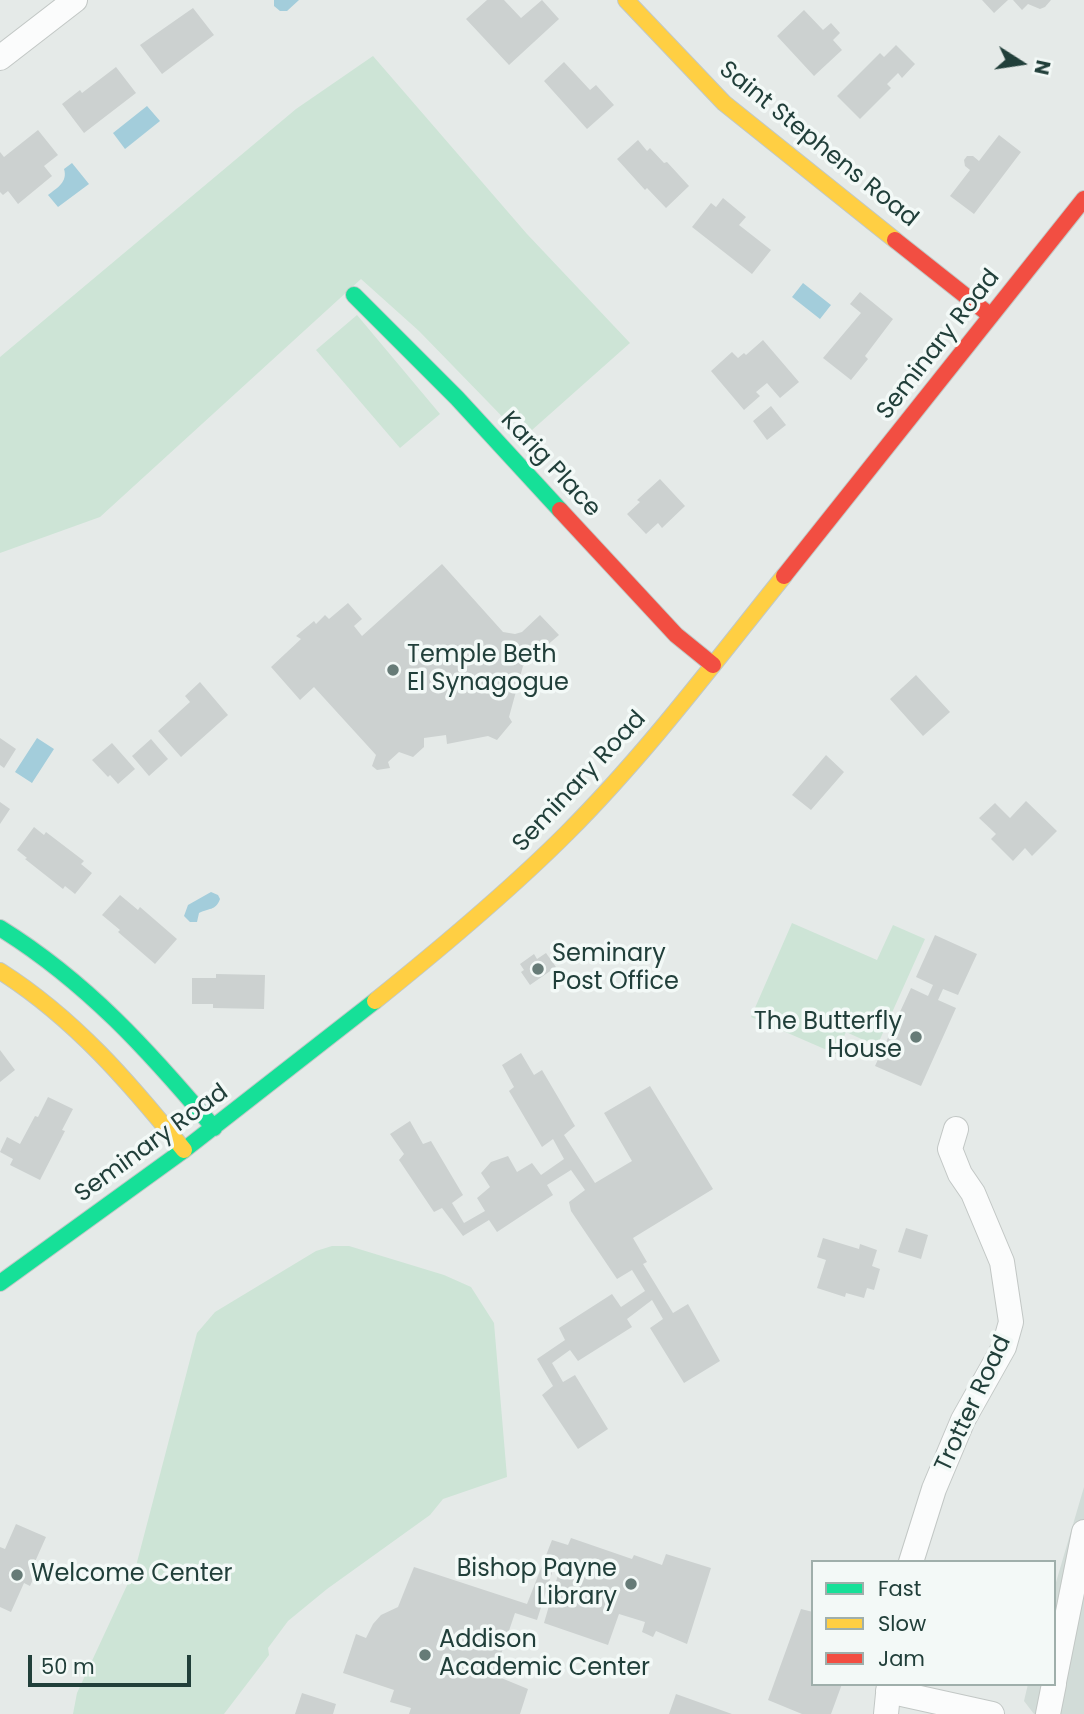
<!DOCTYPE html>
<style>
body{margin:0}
#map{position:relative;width:1084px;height:1714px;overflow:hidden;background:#e5eae8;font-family:Poppins,sans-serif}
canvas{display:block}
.legend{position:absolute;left:811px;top:1560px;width:245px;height:126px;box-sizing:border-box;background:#f3f9f7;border:2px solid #9fafab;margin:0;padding:9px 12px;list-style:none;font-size:21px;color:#213f3a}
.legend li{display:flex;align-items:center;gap:14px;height:35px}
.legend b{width:35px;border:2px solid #9fafab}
.north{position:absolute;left:986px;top:28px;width:70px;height:70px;-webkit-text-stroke:5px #f3f9f7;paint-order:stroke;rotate:102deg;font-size:19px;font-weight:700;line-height:28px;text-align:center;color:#213f3a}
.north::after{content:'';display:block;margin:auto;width:24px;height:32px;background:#213f3a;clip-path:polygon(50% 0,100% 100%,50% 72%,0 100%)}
.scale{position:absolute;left:28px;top:1655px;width:163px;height:32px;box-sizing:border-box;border:4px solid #213f3a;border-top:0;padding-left:9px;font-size:21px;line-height:24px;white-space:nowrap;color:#213f3a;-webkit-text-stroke:5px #f3f9f7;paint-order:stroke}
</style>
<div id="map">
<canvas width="1084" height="1714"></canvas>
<ul class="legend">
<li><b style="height:9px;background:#16e098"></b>Fast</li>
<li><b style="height:9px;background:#ffcf43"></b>Slow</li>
<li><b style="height:9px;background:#f24e42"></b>Jam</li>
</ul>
<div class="north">N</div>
<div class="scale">50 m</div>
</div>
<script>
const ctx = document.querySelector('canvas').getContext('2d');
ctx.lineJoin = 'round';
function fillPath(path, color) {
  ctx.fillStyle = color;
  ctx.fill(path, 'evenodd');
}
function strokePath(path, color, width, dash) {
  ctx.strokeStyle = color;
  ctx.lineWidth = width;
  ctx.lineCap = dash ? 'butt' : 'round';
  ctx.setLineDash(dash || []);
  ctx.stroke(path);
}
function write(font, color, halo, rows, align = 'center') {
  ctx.font = font + ' Poppins,sans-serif';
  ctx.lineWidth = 7;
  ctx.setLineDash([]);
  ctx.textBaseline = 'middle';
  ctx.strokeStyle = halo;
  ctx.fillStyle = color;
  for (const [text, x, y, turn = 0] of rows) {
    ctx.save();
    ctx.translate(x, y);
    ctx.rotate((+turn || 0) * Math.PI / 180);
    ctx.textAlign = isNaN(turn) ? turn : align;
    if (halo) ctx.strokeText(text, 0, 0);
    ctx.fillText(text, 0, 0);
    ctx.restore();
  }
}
const built = new Path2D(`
 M1084,1487v227h-50l-10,-13 4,-17h26v-95z`);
const green = new Path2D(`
 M373,56l154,178 103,109 -107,95 -104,-107 -58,-52 -261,238 -100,36v-196l296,-248z
 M357,315l83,99 -40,34 -84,-98z
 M792,923l85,37 16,-35 32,14 -48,107 -31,-14 -10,22 -85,-37z
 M332,1246h17l95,29 27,12 23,36 13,154 -64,22 -13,16 -103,74 -39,32 -20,27 1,7 -45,59h-151l4,-21 59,-127 61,-233 18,-21 101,-61z`);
const water = new Path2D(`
 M274,0h25l-12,11h-7l-6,-5z
 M147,106l13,15 -35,28 -12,-16z
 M72,163l17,21 -31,23 -10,-12c9,-7 20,-13 16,-26z
 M803,283l28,22 -11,14 -28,-22z
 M37,738l17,11 -22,34 -17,-11z
 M211,892l7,3 2,4c-4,12 -12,9 -21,14l-2,9h-7l-6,-6 4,-11z`);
const building = new Path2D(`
 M487,0h17l17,18 21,-18 17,19 -50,46 -43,-46z
 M982,0h26l-14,13z
 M1013,0h38l-6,7 -5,2 -12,-5 -6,6z
 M193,8l21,27 -52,39 -22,-29z
 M804,10l19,20 8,-7 9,10 -7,7 9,10 -28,26 -37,-40z
 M896,45l19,19 -13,14 -4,-5 -11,11 4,4 -31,31 -23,-23 43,-43 4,4z
 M564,62l26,28 6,-5 18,20 -27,24 -43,-48z
 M116,67l20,26 -52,40 -22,-29 18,-14 2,3z
 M38,130l20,25 -14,11 8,10 -34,28 -10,-13 -5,4 -3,-3v-40l4,5z
 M999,135l22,17 -47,62 -24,-18 20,-26 -5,-4 -1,-6 3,-4h6l6,5z
 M638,140l9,11 3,-3 14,15 3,-1 22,24 -23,22 -19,-20 -2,2 -28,-31z
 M723,198l23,19 -7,8 32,25 -19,24 -60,-47 19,-24 5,4z
 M860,292l33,27 -28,37 3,3 -17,21 -28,-22 38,-45 -11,-9z
 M763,340l36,42 -19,16 -13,-15 -11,9 4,4 -16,14 -33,-39 21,-19 6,6 6,-5 2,2z
 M771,406l15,19 -19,15 -14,-19z
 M660,479l25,27 -23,22 -4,-5 -12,11 -19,-20 13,-12 -3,-2z
 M442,564l61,68 12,2 7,-2 18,-17 19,20 -36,31 -14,51 3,5 -15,18 -9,-4 -41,8 -1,-9 -22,3v9l-11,10 -14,-5 -11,10 2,6 -13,2 -5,-4 4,-11 -62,-68 -14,13 -29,-33 30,-28 -5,-3 18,-15 2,3 9,-9 4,4 19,-16 14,16 -8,7 8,10z
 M916,675l34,37 -27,24 -33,-37z
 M200,682l28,33 -47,42 -23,-26 32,-29 -5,-6z
 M0,738l16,11 -12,19 -4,-3z
 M151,739l17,20 -19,17 -17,-20z
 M112,743l23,26 -17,15 -8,-9 -2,2 -16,-17z
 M826,755l18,17 -33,38 -19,-15z
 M1026,801l31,30 -25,25 -7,-8 -12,13 -22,-22 5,-5 -17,-16 16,-15 15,15z
 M0,802l10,7 -10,15z
 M34,827l10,8 2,-3 38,29 -3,3 11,9 -17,21 -10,-8 -2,3 -38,-30 2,-1 -10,-8z
 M120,895l18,15 2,-3 37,32 -22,25 -37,-32 2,-2 -18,-15z
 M935,935l42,19 -19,41 -15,-6 -5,11 18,8 -35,78 -46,-20 36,-78 17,8 5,-11 -17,-8z
 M546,953l10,14 -26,18 -9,-13 3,-2 -4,-6 14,-10 3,5z
 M216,974l49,1 -1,34 -51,-1v-4h-21v-26h24z
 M0,1050l15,20 -15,12z
 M521,1053l13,22 8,-5 33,56 -11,9 31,48 37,-22 -28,-48 46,-27 63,103 -80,49 14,24 -4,2 30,49 15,-9 32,57 -36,22 -34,-55 13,-9 -11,-19 -25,19 5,8 -54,34 -8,-11 -18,13 11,19 12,-7 33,54 -30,20 -36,-54 11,-9 -16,-27 28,-19 -6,-12 53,-34 9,13 24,-16 -13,-21 -15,9 -46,-68 -2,-9 16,-12 -14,-20 -24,15 6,10 -56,37 -8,-12 -26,16 -21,-28 -8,4 -35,-52 5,-6 -14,-20 20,-13 13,23 8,-3 32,54 -11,8 12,20 21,-12 -8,-13 13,-11 -9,-14 10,-11 17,-6 9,16 15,-9 9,12 23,-16 -11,-20 -11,8 -33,-56 5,-4 -12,-22z
 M48,1097l25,12 -11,21 3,1 -25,49 -30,-15 3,-6 -13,-7 7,-15 13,7 15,-28 3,1z
 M906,1228l22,7 -7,24 -23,-7z
 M823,1238l36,11 1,-5 17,6 -5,16 8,3 -6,21 -7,-2 -3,10 -18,-5 -1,4 -28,-9 9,-28 -9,-3z
 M16,1524l30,13 -12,27 5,2 -9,20 -6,-3 -13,29 -11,-5v-60l5,2z
 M571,1538l61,21 2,-4 28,10 4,-11 45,14 -24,76 -31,-13 -3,6 -11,-5 3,-10 -26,-8 -11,31 -64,-22 18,-62 -6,-1 -19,60 -22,-7 -21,62 34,14 -8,25h-111l2,-6 -21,-6 4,-12 -51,-17 13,-39 10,4 7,-14 8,-9 17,-8 16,-40 113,37 25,-64 16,5z
 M801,1609l12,3v72h29l-11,30h-29l-34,-14z
 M302,1693l34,11 -3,10h-38z
 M676,1694l56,20h-63z`);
const street = new Path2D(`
 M0,58l75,-58
 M911,1562l23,-73 29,-69 41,-73 7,-25 -9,-60 -29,-69 -13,-19 -10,-25 6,-20
 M1054,1682l30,-150
 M888,1691l104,23
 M886,1714l3,-30
 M1048,1714l6,-30`);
const fast = new Path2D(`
 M354,295l103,103 103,112
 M0,928c87,54 149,123 214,200
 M0,1283l184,-133 191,-149`);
const slow = new Path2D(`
 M626,0l98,103 171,137
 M0,971c74,47 129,111 184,179
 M375,1001c66,-53 132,-108 192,-168 79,-79 147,-170 217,-257`);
const jam = new Path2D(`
 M895,240l96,76
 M560,510l116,125 37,30
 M784,576l300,-377`);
const markers = [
 [393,670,7,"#667b77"],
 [538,969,7,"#667b77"],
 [916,1037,7,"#667b77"],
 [17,1575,7,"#667b77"],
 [631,1584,7,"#667b77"],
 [425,1655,7,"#667b77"]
];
const streetNames = [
 ["Saint Stephens Road",818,145,39],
 ["Seminary Road",939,345,-52],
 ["Karig Place",550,465,47],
 ["Seminary Road",580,782,-47],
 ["Seminary Road",152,1144,-36],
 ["Trotter Road",974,1404,-65]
];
const poiNames = [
 ["Temple Beth",407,656],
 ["El Synagogue",407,684],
 ["Seminary",552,955],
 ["Post Office",552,983],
 ["The Butterfly",902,1023,"right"],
 ["House",902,1051,"right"],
 ["Bishop Payne",617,1570,"right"],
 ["Library",617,1598,"right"],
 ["Welcome Center",31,1575],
 ["Addison",439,1641],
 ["Academic Center",439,1669]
];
fillPath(built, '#d2dcd8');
fillPath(green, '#cde4d6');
fillPath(water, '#a3cddb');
fillPath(building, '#ccd1d0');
strokePath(street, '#c2c7c5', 26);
strokePath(fast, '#c0c8c6', 18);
strokePath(slow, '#c0c8c6', 18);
strokePath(jam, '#c0c8c6', 18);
strokePath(street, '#fbfcfc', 24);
strokePath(fast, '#16e098', 16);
strokePath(slow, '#ffcf43', 16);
strokePath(jam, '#f24e42', 16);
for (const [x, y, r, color] of markers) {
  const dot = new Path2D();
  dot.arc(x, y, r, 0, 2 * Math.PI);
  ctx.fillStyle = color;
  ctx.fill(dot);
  strokePath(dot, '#f3f9f7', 2.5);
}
write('24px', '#213f3a', '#f3f9f7', streetNames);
write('24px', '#213f3a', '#f3f9f7', poiNames, 'left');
</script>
